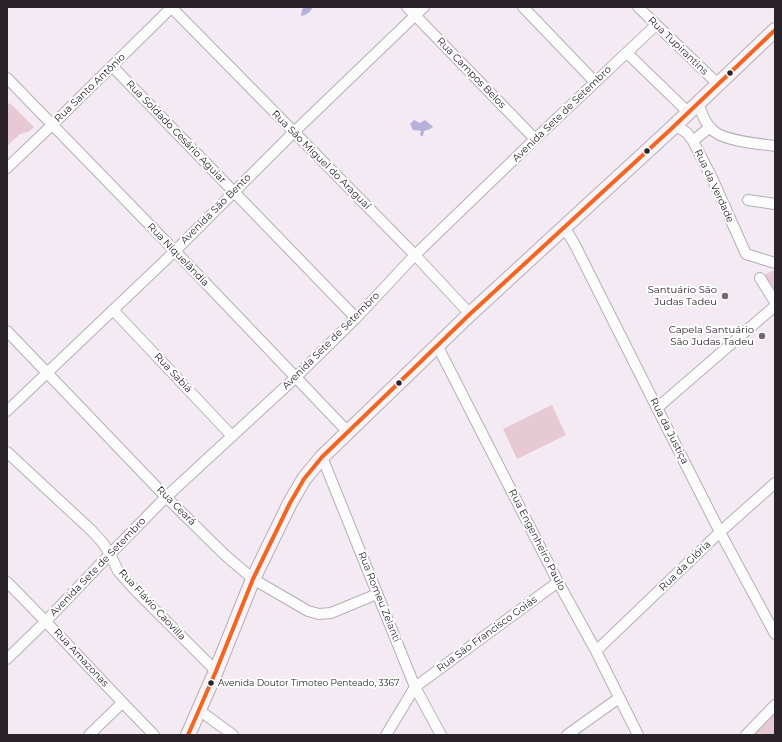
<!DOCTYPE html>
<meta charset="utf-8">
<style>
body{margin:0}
#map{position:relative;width:782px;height:742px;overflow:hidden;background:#f4eaf4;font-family:Montserrat,sans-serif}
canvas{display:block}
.frame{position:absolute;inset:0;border:8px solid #2a232a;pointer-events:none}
</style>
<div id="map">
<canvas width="782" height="742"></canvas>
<div class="frame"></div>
</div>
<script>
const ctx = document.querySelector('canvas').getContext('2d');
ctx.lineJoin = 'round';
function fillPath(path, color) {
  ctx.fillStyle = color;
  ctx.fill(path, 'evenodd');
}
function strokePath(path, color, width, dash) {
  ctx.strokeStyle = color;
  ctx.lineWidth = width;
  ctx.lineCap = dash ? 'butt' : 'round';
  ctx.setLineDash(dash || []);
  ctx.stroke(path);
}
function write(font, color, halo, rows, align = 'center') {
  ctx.font = font + ' Montserrat,sans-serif';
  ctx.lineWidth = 4;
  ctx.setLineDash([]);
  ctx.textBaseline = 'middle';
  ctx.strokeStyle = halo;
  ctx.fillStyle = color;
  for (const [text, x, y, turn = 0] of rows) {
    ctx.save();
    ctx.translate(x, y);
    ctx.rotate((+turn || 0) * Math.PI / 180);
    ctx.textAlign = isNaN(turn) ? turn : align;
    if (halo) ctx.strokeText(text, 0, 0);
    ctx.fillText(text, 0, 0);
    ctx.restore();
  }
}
const green = new Path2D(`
 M10,103l24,24 -6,5 -8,2 -13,12v-41z
 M772,271h3v21c-7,-5 -9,-9 -9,-18z
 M552,405l14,30 -49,24 -14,-30z
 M775,712v23h-22z`);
const water = new Path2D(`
 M304,7h9c-3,5 -6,8 -12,9l1,-6z
 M414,120l6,3 5,-3 6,5 2,2 -3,2 -6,2 -1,5h-2l-1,-2 1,-3 -8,-1 -3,-6z`);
const street = new Path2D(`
 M171,7l244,248 55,59
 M407,7l128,132
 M523,7l72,75
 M638,7l80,77
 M627,53l61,59
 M112,66l244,252
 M7,78l168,173 173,181
 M698,103c4,10 7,22 17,29 11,9 45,12 60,14
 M673,126l8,3 6,4 6,8 19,37 34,76 29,9
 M693,141l17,-14
 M7,168l45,-43 120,-118
 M748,200l27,4
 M564,227l10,16 83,165 63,124 55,102
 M760,278l15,24
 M113,310l119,126
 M7,331l159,166 59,58 28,24 55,32 11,3 12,-1 46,-19
 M437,345l121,237 38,69 42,84
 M657,408l118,-102
 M7,411l168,-160 119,-119 130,-125
 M7,452l84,78 12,13 7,11 8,17 17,19 81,81
 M322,457l93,230 26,48
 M7,582c50,50 97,102 147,153
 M596,651l124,-119 55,-49
 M7,659l39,-38 64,-67 56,-57 129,-119 61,-60 59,-63 120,-116 121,-114
 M199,710l34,25
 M89,735l33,-32
 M386,735l29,-48 143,-105
 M567,735l52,-37
 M746,735l29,-30`);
const secondary = new Path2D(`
 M188,735l28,-64 37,-92 37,-76 14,-24 18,-22 148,-143 200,-184 105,-100`);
const bus1 = new Path2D(`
 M188,735l28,-64 37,-92 37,-76 14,-24 18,-22 148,-143 200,-184 105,-100`);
const markers = [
 [730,73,3.5,"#2a232a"],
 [647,151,3.5,"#2a232a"],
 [725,296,4,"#716971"],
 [762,336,4,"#716971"],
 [399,383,3.5,"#2a232a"],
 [211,683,3.5,"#2a232a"]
];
const busNames = [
 ["Avenida Doutor Timoteo Penteado, 3367",218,683]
];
const streetNames = [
 ["Rua Tupirantins",678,46,44],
 ["Rua Campos Belos",471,73,46],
 ["Rua Santo Antônio",90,88,-44],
 ["Avenida Sete de Setembro",562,114,-44],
 ["Rua Soldado Cesário Aguiar",176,132,46],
 ["Rua São Miguel do Araguaí",321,160,45],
 ["Rua da Verdade",714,186,65],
 ["Avenida São Bento",216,209,-45],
 ["Rua Niquelândia",178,255,46],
 ["Avenida Sete de Setembro",331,341,-45],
 ["Rua Sabiá",173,373,47],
 ["Rua da Justiça",669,431,63],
 ["Rua Ceará",176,506,45],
 ["Rua Engenheiro Paulo",537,540,63],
 ["Rua da Glória",685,566,-44],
 ["Avenida Sete de Setembro",98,567,-46],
 ["Rua Romeu Zelanti",379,597,68],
 ["Rua Flávio Caovilla",152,605,47],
 ["Rua São Francisco Goiás",487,634,-36],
 ["Rua Amazonas",81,658,47]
];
const poiNames = [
 ["Santuário São",717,290],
 ["Judas Tadeu",717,302],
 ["Capela Santuário",754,330],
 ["São Judas Tadeu",754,342]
];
fillPath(green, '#e6c9d2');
fillPath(water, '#b6b0db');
strokePath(street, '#b6afb6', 12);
strokePath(secondary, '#b6afb6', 16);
strokePath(street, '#fdfcfd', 10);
strokePath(secondary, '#f8f4f7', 14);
strokePath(bus1, '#f26522', 4);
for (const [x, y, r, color] of markers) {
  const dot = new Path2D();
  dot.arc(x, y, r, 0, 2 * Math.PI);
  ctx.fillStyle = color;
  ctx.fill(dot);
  strokePath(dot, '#fff', 1.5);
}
write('9px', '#2a232a', '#fff', busNames, 'left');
write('10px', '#2a232a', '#fff', streetNames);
write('10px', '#2a232a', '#fff', poiNames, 'right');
</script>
